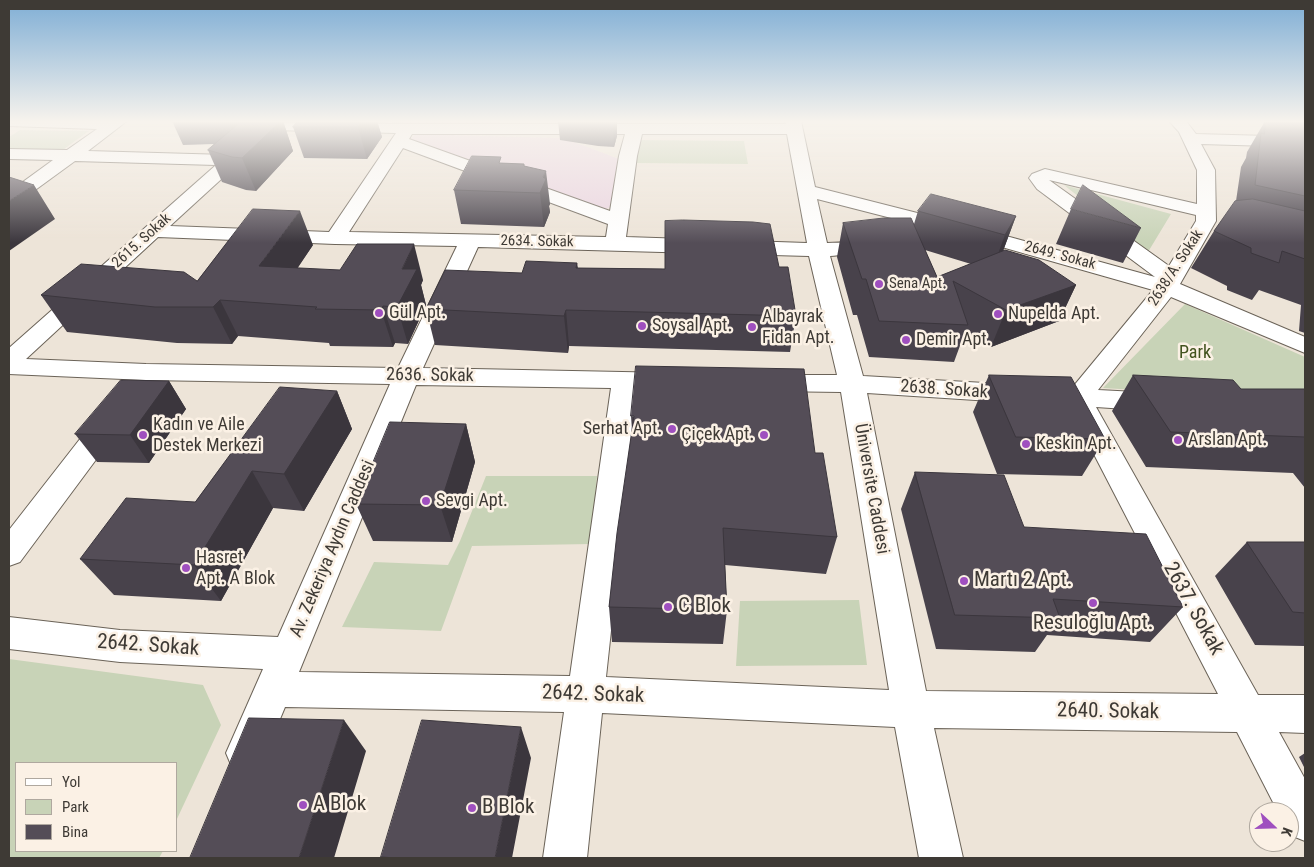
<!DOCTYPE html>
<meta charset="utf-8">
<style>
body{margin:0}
#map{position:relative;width:1314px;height:867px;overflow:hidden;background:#ede4d8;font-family:"Roboto Condensed",sans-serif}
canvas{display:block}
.frame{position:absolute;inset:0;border:10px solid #3e3a35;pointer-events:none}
.legend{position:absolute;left:15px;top:762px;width:162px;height:90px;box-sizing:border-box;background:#fbf1e5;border:1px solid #afa89f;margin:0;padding:6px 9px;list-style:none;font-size:15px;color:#3e3a35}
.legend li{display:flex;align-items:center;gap:10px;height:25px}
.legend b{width:25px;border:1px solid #afa89f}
.north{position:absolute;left:1249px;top:802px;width:50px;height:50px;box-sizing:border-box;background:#fbf1e5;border:1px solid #afa89f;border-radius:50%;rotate:111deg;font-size:14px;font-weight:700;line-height:20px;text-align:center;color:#3e3a35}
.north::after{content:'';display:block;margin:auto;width:18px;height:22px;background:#9f4fbf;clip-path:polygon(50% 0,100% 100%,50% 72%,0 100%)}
</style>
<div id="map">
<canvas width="1314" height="867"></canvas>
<div class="frame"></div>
<ul class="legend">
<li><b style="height:6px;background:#fff"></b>Yol</li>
<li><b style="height:14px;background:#c8d3b7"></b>Park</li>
<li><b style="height:14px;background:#544d57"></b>Bina</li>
</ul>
<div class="north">K</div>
</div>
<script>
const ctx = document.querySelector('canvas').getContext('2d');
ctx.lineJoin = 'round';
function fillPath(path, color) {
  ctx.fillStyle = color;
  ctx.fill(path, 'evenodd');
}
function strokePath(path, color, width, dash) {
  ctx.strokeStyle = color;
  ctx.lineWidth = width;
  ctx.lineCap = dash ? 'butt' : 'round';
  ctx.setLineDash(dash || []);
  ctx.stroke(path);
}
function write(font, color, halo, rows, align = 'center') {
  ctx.font = font + ' "Roboto Condensed",sans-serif';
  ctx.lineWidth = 5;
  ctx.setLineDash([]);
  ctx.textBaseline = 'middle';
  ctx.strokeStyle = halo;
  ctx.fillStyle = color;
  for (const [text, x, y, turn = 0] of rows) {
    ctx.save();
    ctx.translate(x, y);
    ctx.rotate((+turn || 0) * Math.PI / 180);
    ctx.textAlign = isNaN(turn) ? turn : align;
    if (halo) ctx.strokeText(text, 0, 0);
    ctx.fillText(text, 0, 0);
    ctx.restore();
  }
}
const education = new Path2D(`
 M340,121h162l-9,5z
 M415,134l148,4 59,22 -7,45 -14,6 -190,-72z`);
const green = new Path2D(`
 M20,130l69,1 -25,18h-55v-12z
 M638,140l106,1 4,23 -114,-1z
 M1064,185l107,29 -23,38z
 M1185,304l120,53v43l-202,-12z
 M486,476h111l-6,68 -119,2 -31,85 -99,-4 32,-65 74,3 12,-24z
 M859,600l8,65 -131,1 4,-65z
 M9,659l194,26 18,40 -45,96v-58h-160v88h147l-4,7h-150z`);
const minor = new Path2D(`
 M9,121h118l-39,30 139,4 13,-12h12l2,4 -2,4 -82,75 159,6 67,-99 -124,-3 -6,-2 -2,-3 2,-3 141,2h379l-1,-3h16l14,66 118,30 3,4 -3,4 -7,2 -9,-3c-6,6 -11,14 -17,17 -18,12 -50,13 -70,15l33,120 209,12 81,-98 -190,-54 -3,-4 3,-4 7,-2 7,2 178,49 -118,-88 -8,-11 3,-4 13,-5 152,35v-34l-18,-38 -10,-11h17l10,13 109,3v10l-104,-3 14,26 1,51 -36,63 125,53v16l-134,-56 -73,93 58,3 9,3 4,6 -4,6 -9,3 -60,-4 162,288h47v38l-26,-1 26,47v62l-15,-6 -1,-23h-11l-41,-80 -303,-4 29,130h-44l-24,-131 -293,-14 -15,145h-44l21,-146 -279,-5 -25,60 -14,6 -14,-6 -6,-14 37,-84 -143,-7 -111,-13v-32l111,13 158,7 112,-253 -244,-4 -137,-6v-26l207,-183 -141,-4 -59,43 -7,2v-14l44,-32 -44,-1v-10l58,1 30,-21 -88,-3zM412,134h213l-6,22 -9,55 -201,-72zM642,134h145l20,109 -181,-6 11,-81zM403,148l205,76 -2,13 -257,-5zM1049,180l147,35v6l-27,45zM817,199l82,21c-23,23 -41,22 -72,23zM158,237l177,7 122,2 -59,122 -252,-4 -120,-5zM478,247l331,9 28,119h-67l-9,2 -4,6 4,6 9,2 71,1 48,298 -283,-13 31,-288h35l9,-2 4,-6 -4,-6 -9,-2 -249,-5zM416,385l195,3 -41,288 -271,-4zM867,393l202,13 149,288 -292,-3z
 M111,410l10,2 3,7 -3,7 -101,136 -11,4v-36l92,-118z`);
const wall = new Path2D(`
 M172,121h111l10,30 -37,40 -10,-1 -24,-8 -14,-32 6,-6 -31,1z
 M298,121h79l5,16 -15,22 -63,-1 -11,-31z
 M558,121h64l-1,1h-4v14l-3,11 -16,-1 -38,-6z
 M1265,121h40v212l-6,-2 2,-26 -42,-15 -7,10 -25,-10v-4l-36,-18 23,-37 22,-30 5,-34 5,-9 1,-6z
 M502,163l23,3 25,38 -1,2 1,6 -6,15 -83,-3 -7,-34z
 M1071,209l70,19 -18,35 -67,-19z
 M918,211l98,5 -13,35 73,34 -17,36 -68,26 -26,-15 -11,30 -85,-5 -12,-42h-4l-16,-58 6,-34 71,1zM925,250l46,14 -34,13z
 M313,245l-16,23 126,12 -2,5 5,20 -18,39 -13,-1 -2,4 -63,-1 -1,-3 -91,-7 -6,8 -55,-1 -110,-11 -26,-37 156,-14z
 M577,263l1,5 87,1 114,-2 17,49 -6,36 -221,-6 -1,7 -133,-8 -9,-36 96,-36z
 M989,375l116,64 -23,37 -85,-2 -24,-62z
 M1133,375l108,14h64v99l-12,-15 -147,-6 -34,-56z
 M169,381l17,28 -37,54 -52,-1 -22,-28z
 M337,391l15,38 -48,82 -31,-3 -52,93 -107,-6 -34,-36 115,-57z
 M631,416l184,37 22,84 -11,37 -101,-9 2,45 -4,34 -111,-2 -3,-35 23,-177z
 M466,424l9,38 -23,80 -79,-1 -17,-37z
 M915,472l109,55 159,80 -33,35 -103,-7 -12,17 -99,-3 -35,-140z
 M1247,542h58v104l-50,-1 -40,-69z
 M1305,753v16l-6,-12z`);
const shadedWall = new Path2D(`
 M228,121h32l-22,23z
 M281,121h2l10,30 -37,40 -14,-33z
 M363,121h14l5,16 -15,22 -9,-32z
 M613,121h4v15l-3,11z
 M546,171l4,33 -1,2 1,6 -6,15 -4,-34 3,-16z
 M34,185l21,34 -46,32v-50z
 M300,211l13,34 -38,57 -16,-36z
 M1016,216l-13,35 -11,19 13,-35z
 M414,244l9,36 -2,5 5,20 -18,39 -11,-37 5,-38z
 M1076,285l-17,36 -68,26 15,-37z
 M220,300l18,36 -6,8 -19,-37z
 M383,306l12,37 -2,4 -12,-37z
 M566,310l3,36 -1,7 -4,-37z
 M169,381l17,28 -37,54 -19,-28z
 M337,391l15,38 -48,82 -20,-37z
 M466,424l9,38 -23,80 -12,-37z
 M252,471l21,37 -52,93 -27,-36z
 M344,720l22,31 -32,107h-35z
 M521,727l10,31 -19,100h-17z`);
const building = new Path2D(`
 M242,121h39l-39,37 -10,-1 -24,-7z
 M298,121h65l-5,6h-65z
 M1266,121h39v75l-50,-11 6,-52 3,1z
 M472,156l29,1 -2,6 25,1v2l22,5 -3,6 3,2 -6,14 -86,-3z
 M9,177l25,8 -25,16z
 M1083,185l58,43 -70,-19z
 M931,194l85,22 -11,19 -87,-24z
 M1253,199l52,12v48l-23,-8 -3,12 -28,-10v-5l-37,-17 21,-30z
 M253,209l47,2 -41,55 81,4 17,-26h57l-12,25h15l-20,38 -14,-1 -2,4 -66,-1 2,-2 -97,-7 -7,7h-58l-114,-12 40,-31 103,8 13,9z
 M884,218h27l26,59 68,-27 34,10 37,25 -70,25 -53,-29 15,44 -89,-4 -13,-42h-4l-19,-56z
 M683,220l70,2 17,2 9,43h9l8,49 -230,-6 -2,6 -138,-7 19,-39 77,3 4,-12 51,2 -1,5 89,1v-48z
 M636,366l168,3 11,84h8l14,84 -114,-9 4,82 -118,-3 8,-74 17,-117h-3z
 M989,375l82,2 34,62 -89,-2z
 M1133,375l100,5 8,9h64v48l-134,-5z
 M121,380l48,1 -39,54 -55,-1z
 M280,387l57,4 -53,83 -32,-3 -58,94 -114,-6 46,-61 69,4z
 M390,422l76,2 -26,81 -84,-1z
 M915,472l89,3 20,52 122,7 37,73 -130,-8 7,19 -105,-3z
 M1247,542h58v71l-12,-1z
 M249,718l95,2 -45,138h-109z
 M422,720l99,7 -26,131h-98l-16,-1z`);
const markers = [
 [879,284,5,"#9f4fbf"],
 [379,313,5,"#9f4fbf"],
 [998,314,5,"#9f4fbf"],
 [642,326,5,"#9f4fbf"],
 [752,327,5,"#9f4fbf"],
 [906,340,5,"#9f4fbf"],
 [672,429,5,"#9f4fbf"],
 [143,435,5,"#9f4fbf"],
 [764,435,5,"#9f4fbf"],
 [1178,440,5,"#9f4fbf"],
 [1026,444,5,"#9f4fbf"],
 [426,501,5,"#9f4fbf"],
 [186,568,5,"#9f4fbf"],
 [964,581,5,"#9f4fbf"],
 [1093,603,5,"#9f4fbf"],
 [668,607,5,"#9f4fbf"],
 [303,805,5,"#9f4fbf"],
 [472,808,5,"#9f4fbf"]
];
const farStreetnames = [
 ["2615. Sokak",142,241,-42],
 ["2634. Sokak",537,242,1],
 ["2649. Sokak",1060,256,15],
 ["2638/A. Sokak",1176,268,-57]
];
const farPoinames = [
 ["Sena Apt.",889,284]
];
const poiNames = [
 ["Gül Apt.",389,313],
 ["Nupelda Apt.",1008,314],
 ["Albayrak",762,317],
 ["Fidan Apt.",762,338],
 ["Soysal Apt.",652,326],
 ["Demir Apt.",916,340],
 ["Kadın ve Aile",153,425],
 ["Destek Merkezi",153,446],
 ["Serhat Apt.",662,429,"right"],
 ["Çiçek Apt.",754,435,"right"],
 ["Arslan Apt.",1188,440],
 ["Keskin Apt.",1036,444],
 ["Sevgi Apt.",436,501],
 ["Hasret",196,558],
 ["Apt. A Blok",196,579]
];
const parkNames = [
 ["Park",1195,353]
];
const streetNames = [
 ["2636. Sokak",430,376,1],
 ["2638. Sokak",944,390,4],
 ["Üniversite Caddesi",871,489,80],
 ["Av. Zekeriya Aydın Caddesi",333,549,-67]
];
const nearPoinames = [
 ["Martı 2 Apt.",974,581],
 ["C Blok",678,607],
 ["Resuloğlu Apt.",1093,624,"center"],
 ["A Blok",313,805],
 ["B Blok",482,808]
];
const nearStreetnames = [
 ["2637. Sokak",1193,609,61],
 ["2642. Sokak",148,646,4],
 ["2642. Sokak",593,695,2],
 ["2640. Sokak",1108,712,1]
];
fillPath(education, '#ead4e1');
fillPath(green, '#c8d3b7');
strokePath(minor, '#6b6358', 2);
fillPath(minor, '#fff');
fillPath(wall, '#48424b');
fillPath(shadedWall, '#3b363d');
fillPath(building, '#544d57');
strokePath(building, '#3b363d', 1);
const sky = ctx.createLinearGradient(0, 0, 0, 243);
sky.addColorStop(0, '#7faed5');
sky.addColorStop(0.5, '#f7f3ed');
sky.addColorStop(1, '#f7f3ed00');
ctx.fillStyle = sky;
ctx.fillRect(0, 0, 1314, 243);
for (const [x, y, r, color] of markers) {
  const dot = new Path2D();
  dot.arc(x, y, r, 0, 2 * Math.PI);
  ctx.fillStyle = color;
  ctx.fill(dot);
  strokePath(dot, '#fbf1e5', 2);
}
write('15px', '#3e3a35', '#fbf1e5', farStreetnames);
write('15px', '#3e3a35', '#fbf1e5', farPoinames, 'left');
write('18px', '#3e3a35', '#fbf1e5', poiNames, 'left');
write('18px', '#42531e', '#fbf1e5', parkNames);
write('18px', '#3e3a35', '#fbf1e5', streetNames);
write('21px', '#3e3a35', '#fbf1e5', nearPoinames, 'left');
write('21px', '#3e3a35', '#fbf1e5', nearStreetnames);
</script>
